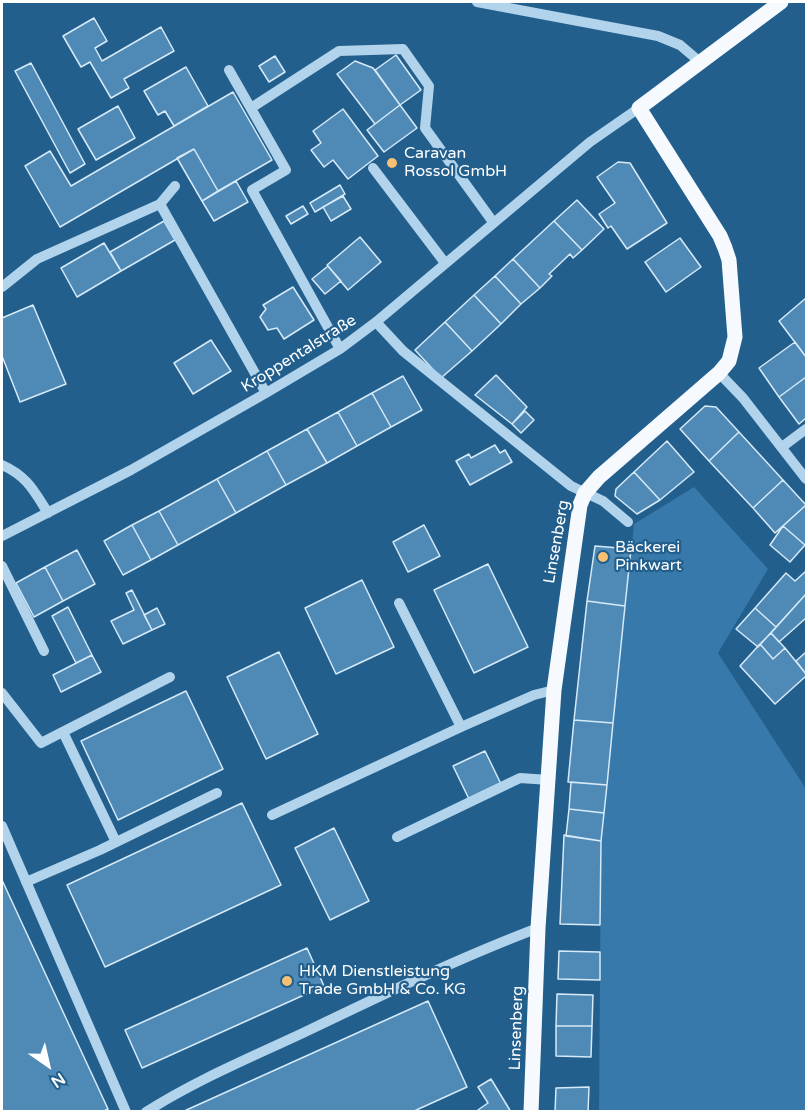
<!DOCTYPE html>
<meta charset="utf-8">
<style>
body{margin:0}
#map{position:relative;width:808px;height:1113px;overflow:hidden;background:#225f8d;font-family:"Varela Round",sans-serif}
canvas{display:block}
.frame{position:absolute;inset:0;border:3px solid #fff;pointer-events:none}
.north{position:absolute;left:18px;top:1035px;width:60px;height:60px;-webkit-text-stroke:4px #225f8d;paint-order:stroke;rotate:146deg;font-size:16px;font-weight:700;line-height:24px;text-align:center;color:#fff}
.north::after{content:'';display:block;margin:auto;width:21px;height:27px;background:#fff;clip-path:polygon(50% 0,100% 100%,50% 72%,0 100%)}
</style>
<div id="map">
<canvas width="808" height="1113"></canvas>
<div class="frame"></div>
<div class="north">N</div>
</div>
<script>
const ctx = document.querySelector('canvas').getContext('2d');
ctx.lineJoin = 'round';
function fillPath(path, color) {
  ctx.fillStyle = color;
  ctx.fill(path, 'evenodd');
}
function strokePath(path, color, width, dash) {
  ctx.strokeStyle = color;
  ctx.lineWidth = width;
  ctx.lineCap = dash ? 'butt' : 'round';
  ctx.setLineDash(dash || []);
  ctx.stroke(path);
}
function write(font, color, halo, rows, align = 'center') {
  ctx.font = font + ' "Varela Round",sans-serif';
  ctx.lineWidth = 4.5;
  ctx.setLineDash([]);
  ctx.textBaseline = 'middle';
  ctx.strokeStyle = halo;
  ctx.fillStyle = color;
  for (const [text, x, y, turn = 0] of rows) {
    ctx.save();
    ctx.translate(x, y);
    ctx.rotate((+turn || 0) * Math.PI / 180);
    ctx.textAlign = isNaN(turn) ? turn : align;
    if (halo) ctx.strokeText(text, 0, 0);
    ctx.fillText(text, 0, 0);
    ctx.restore();
  }
}
const green = new Path2D(`
 M694,487l74,82 -50,84 88,136v322l-207,1 2,-276 33,-312z`);
const building = new Path2D(`
 M94,18l13,23 -12,7 7,13 59,-34 13,24 -50,28 5,9 -18,10 -21,-36 -9,5 -18,-31z
 M396,55l25,35 -21,15 -25,-35z
 M275,56l10,16 -16,10 -10,-16z
 M355,61l18,7 27,37 -25,19 -38,-50z
 M31,63l54,101 -15,9 -55,-102z
 M186,67l22,39 -34,20 -9,-15 -7,4 -14,-24z
 M233,92l39,68 -54,31 -24,-42 -134,78 -35,-61 25,-15 21,35z
 M400,105l17,23 -33,24 -17,-22z
 M118,106l17,32 -39,22 -18,-31z
 M343,109l35,47 -30,23 -15,-19 -9,7 -13,-17 10,-7 -8,-12z
 M194,149l24,42 -16,10 -25,-43z
 M618,162l12,1 37,60 -40,26 -16,-23 -3,2 -9,-14 16,-11 -18,-26z
 M236,181l12,21 -34,19 -12,-20z
 M340,185l5,9 -30,18 -5,-9z
 M343,196l8,13 -20,12 -8,-14z
 M577,200l27,29 -22,21 -28,-29z
 M303,206l5,8 -17,10 -5,-8z
 M164,221l11,19 -54,31 -11,-19z
 M554,221l28,29 -9,8 -3,-4 -21,20 3,2 -12,12 -27,-29z
 M360,237l21,25 -33,28 -21,-25z
 M680,238l21,29 -35,25 -21,-30z
 M104,243l17,28 -44,26 -16,-29z
 M513,259l27,29 -19,16 -26,-28z
 M328,266l13,15 -16,13 -13,-15z
 M495,276l26,28 -20,20 -27,-29z
 M293,287l21,33 -30,19 -7,-11 -9,2 -8,-13 6,-8 -3,-4z
 M474,295l27,29 -29,27 -27,-29z
 M806,298v59l-27,-36z
 M33,305l33,79 -46,18 -18,-46v-38z
 M445,322l27,29 -31,27 -26,-28z
 M211,340l20,31 -38,23 -19,-31z
 M795,342l11,15v20l-27,20 -20,-29z
 M496,375l31,32 -15,17 -37,-29z
 M403,376l19,34 -31,17 -19,-34z
 M806,377v41l-7,6 -20,-27z
 M372,393l19,34 -34,19 -19,-34z
 M705,406l11,1 23,25 -30,29 -29,-32z
 M525,411l9,9 -13,13 -9,-9z
 M338,412l19,34 -30,17 -20,-34z
 M307,429l20,34 -41,22 -19,-34z
 M739,432l44,48 -30,28 -44,-47z
 M667,441l27,31 -34,28 -26,-28z
 M495,445l5,8 5,-3 7,12 -42,23 -14,-24 13,-7 2,4z
 M267,451l19,34 -50,28 -19,-34z
 M634,472l26,28 -23,14 -22,-18 1,-7z
 M217,479l19,34 -58,32 -19,-34z
 M783,480l23,25 -31,28 -22,-25z
 M806,505v39l-1,1 -22,-19z
 M159,511l19,34 -27,15 -19,-35z
 M132,525l19,35 -28,15 -19,-34z
 M424,525l16,31 -32,16 -15,-30z
 M783,526l22,19 -15,17 -20,-17z
 M595,546l36,3 -6,57 -38,-5z
 M77,550l18,34 -32,17 -18,-34z
 M488,564l40,83 -54,26 -40,-83z
 M45,567l18,34 -29,16 -18,-34z
 M806,571v23l-30,33 -21,-19 31,-35 9,8z
 M362,580l32,67 -58,27 -31,-66z
 M132,590l20,40 -29,14 -12,-23 23,-11 -8,-17z
 M806,594v24l-27,24 -8,-9z
 M587,601l38,5 -12,117 -39,-3z
 M68,607l24,48 -16,8 -24,-47z
 M157,608l8,16 -13,6 -8,-15z
 M755,608l21,19 -18,20 -22,-18z
 M771,633l14,15 -12,11 -13,-15z
 M760,644l13,15 12,-11 21,26v2l-31,28 -35,-38z
 M279,652l39,82 -52,25 -39,-82z
 M806,652v22l-10,-13z
 M92,655l9,17 -40,20 -8,-17z
 M186,691l37,78 -105,51 -37,-79z
 M574,720l39,3 -6,62 -39,-3z
 M485,751l16,33 -32,15 -16,-33z
 M571,782l36,3 -3,28 -35,-4z
 M242,803l39,82 -176,82 -38,-82z
 M569,809l35,4 -3,28 -35,-5z
 M334,828l35,73 -39,19 -35,-72z
 M564,835l37,6 -1,84 -40,-1z
 M2,880l106,229 -6,3h-99l-1,-3z
 M307,948l17,38 -182,82 -17,-38z
 M559,951l41,1v28l-42,-1z
 M557,994l36,1 -1,31h-36z
 M428,1001l39,86 -55,25h-230z
 M556,1026h36l-1,31 -35,-1z
 M491,1079l20,33h-36l13,-9 -10,-16z
 M589,1087l-1,25h-33l1,-24z`);
const minor = new Path2D(`
 M477,2l181,34 22,9 20,17
 M229,70l57,100 -34,20 88,159
 M251,108l88,-57 64,-2 26,37 -4,42 68,94
 M373,168l72,95
 M160,204l106,189
 M2,287l35,-28 123,-55 15,-18
 M376,322l27,29 168,135 32,15 25,21
 M719,373l24,25 63,81
 M782,447l24,-18
 M2,465c25,11 32,26 46,48
 M2,536l129,-66 135,-77 74,-44 36,-27 214,-180 49,-34
 M2,566l42,85
 M399,603l62,124
 M2,693l39,50 129,-66
 M63,732l53,110
 M272,815l189,-88 73,-32 20,-5
 M2,826l124,286
 M397,837l123,-59 29,2
 M26,882l74,-32 117,-57
 M146,1112c50,-32 106,-55 159,-80 77,-37 154,-74 233,-104`);
const major = new Path2D(`
 M531,1112l7,-184 16,-238 26,-185 5,-12 14,-16 120,-104 10,-12 6,-24 -6,-77 -4,-12 -5,-12 -81,-128 142,-106`);
const markers = [
 [392,163,6,"#f7c073"],
 [603,557,6,"#f7c073"],
 [287,981,6,"#f7c073"]
];
const poiNames = [
 ["Caravan",404,154],
 ["Rossol GmbH",404,172],
 ["Bäckerei",615,548],
 ["Pinkwart",615,566],
 ["HKM Dienstleistung",299,972],
 ["Trade GmbH & Co. KG",299,990]
];
const streetNames = [
 ["Kroppentalstraße",299,354,-32],
 ["Linsenberg",557,542,-80],
 ["Linsenberg",517,1028,-88]
];
fillPath(green, '#3679aa');
fillPath(building, '#4f8ab6');
strokePath(building, '#d6eaf8', 1.5);
strokePath(minor, '#b1d3eb', 10);
strokePath(major, '#f6fafe', 15);
for (const [x, y, r, color] of markers) {
  const dot = new Path2D();
  dot.arc(x, y, r, 0, 2 * Math.PI);
  ctx.fillStyle = color;
  ctx.fill(dot);
  strokePath(dot, '#225f8d', 2);
}
write('16px', '#fff', '#225f8d', poiNames, 'left');
write('16px', '#fff', '#225f8d', streetNames);
</script>
